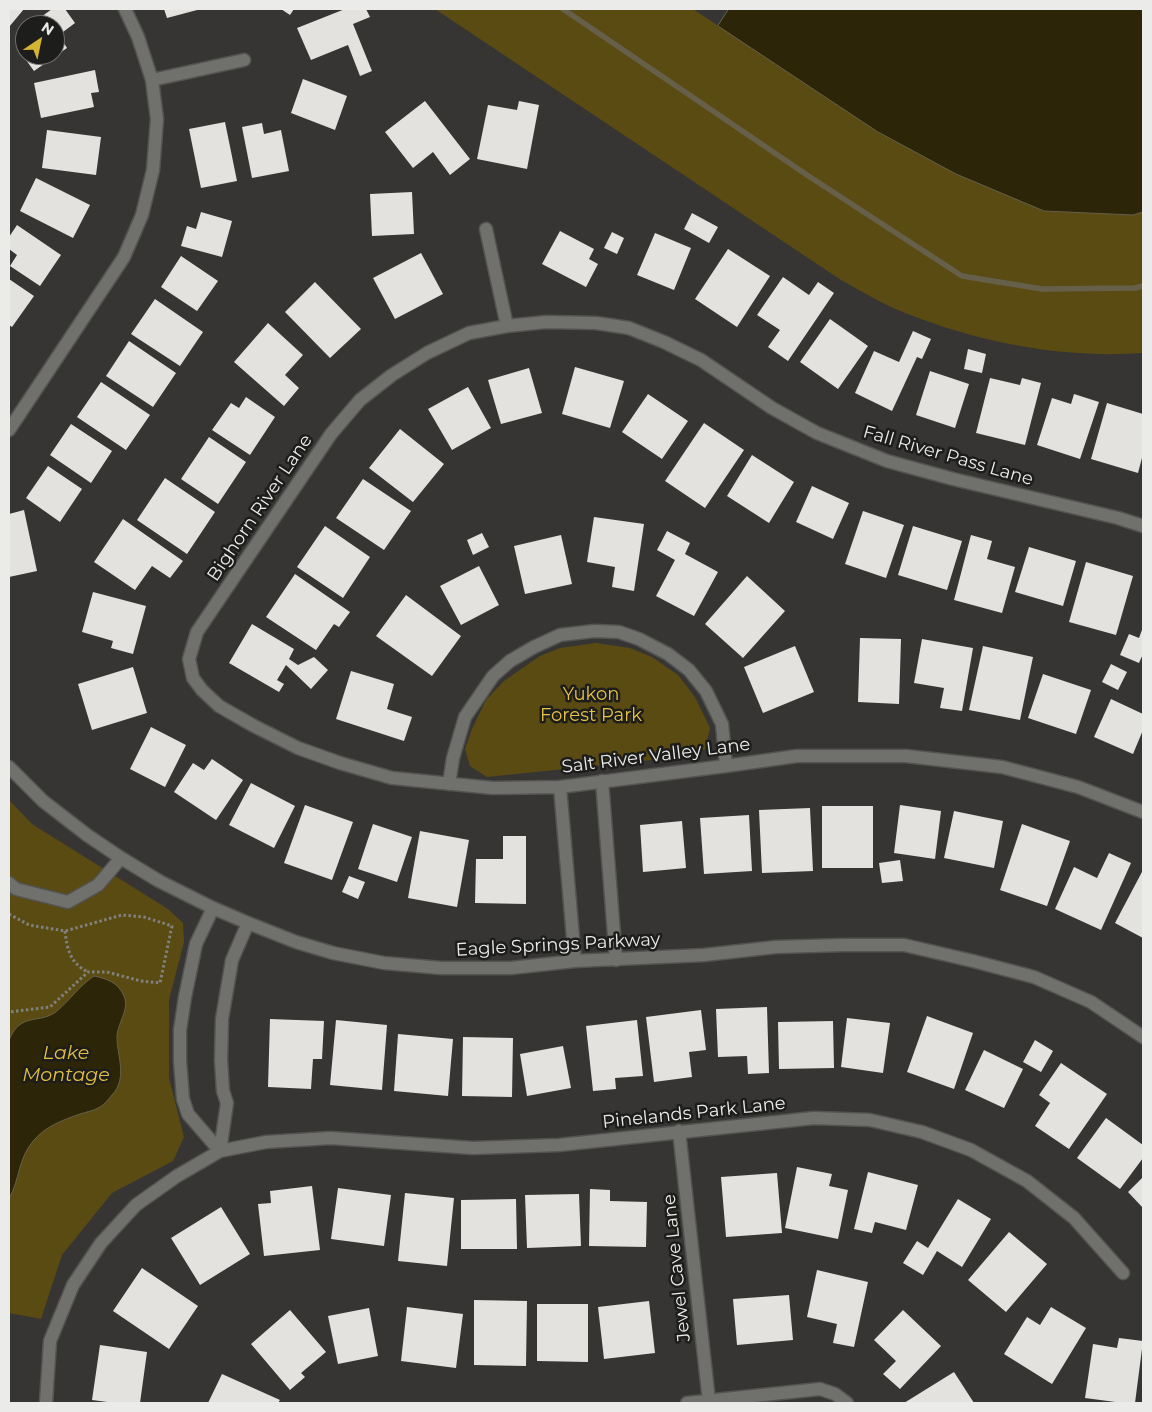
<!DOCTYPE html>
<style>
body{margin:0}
#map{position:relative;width:1152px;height:1412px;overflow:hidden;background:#363533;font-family:Montserrat,sans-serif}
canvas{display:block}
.frame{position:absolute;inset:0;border:10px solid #ebebe9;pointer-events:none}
.north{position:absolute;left:15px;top:15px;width:50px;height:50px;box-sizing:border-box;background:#1d1d1c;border:1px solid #6f6f6e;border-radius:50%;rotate:34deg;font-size:14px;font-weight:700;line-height:20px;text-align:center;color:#ebebe9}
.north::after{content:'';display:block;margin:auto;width:18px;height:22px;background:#d6b534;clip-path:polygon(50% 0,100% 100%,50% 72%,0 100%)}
</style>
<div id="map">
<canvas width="1152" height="1412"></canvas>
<div class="frame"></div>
<div class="north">N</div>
</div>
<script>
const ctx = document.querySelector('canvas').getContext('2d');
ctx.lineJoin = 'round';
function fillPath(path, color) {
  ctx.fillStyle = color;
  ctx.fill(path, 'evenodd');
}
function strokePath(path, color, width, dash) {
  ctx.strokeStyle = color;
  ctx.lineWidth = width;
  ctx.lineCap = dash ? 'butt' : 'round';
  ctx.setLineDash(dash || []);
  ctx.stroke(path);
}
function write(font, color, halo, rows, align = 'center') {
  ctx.font = font + ' Montserrat,sans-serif';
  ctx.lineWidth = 5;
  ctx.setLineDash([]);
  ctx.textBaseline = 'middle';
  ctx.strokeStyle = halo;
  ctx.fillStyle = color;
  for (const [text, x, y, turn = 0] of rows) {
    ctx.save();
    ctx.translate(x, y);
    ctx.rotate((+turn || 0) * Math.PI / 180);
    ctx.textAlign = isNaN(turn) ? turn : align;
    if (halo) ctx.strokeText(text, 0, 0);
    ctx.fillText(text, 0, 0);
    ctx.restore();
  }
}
const green = new Path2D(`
 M435,9h258l185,123 166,79 89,4 10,-3v141c-85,6 -173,-12 -252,-46 -17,-8 -33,-18 -50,-27z
 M596,643l34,5 22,9 26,18 17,22 15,31 -5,21 -15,7 -203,21 -17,-11 -5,-17 7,-20 14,-29 18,-19 36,-25 20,-8z
 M9,800l23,24 136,85 15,14 1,19 -15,58v78l15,59 -11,24 -61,32 -50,62 -21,64 -32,-6z`);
const water = new Path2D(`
 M729,9h414v203l-10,3 -89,-4 -88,-37 -78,-42 -160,-106z
 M94,976c13,3 24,6 30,20 6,13 -7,28 -7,41 0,19 11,41 -5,58 -4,5 -9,11 -14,13 -5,3 -12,4 -18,6 -17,6 -34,12 -46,26 -16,18 -14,39 -25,59v-159c12,-29 31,-15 48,-29 13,-11 22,-25 37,-35z`);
const stream = new Path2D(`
 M563,9l244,166 155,101 80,13 93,-1 8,-2`);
const building = new Path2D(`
 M9,9h15l-15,18z
 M52,9h13l10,14 -16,12 8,13 -33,23 -16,-22 7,-5v11h30v-30h-25z
 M164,9h37l-34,9z
 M281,9h13l-4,6z
 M345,9h21l4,8 -17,7 19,47 -12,5 -12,-31 -37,15 -14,-32z
 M25,28v15l-7,-10z
 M95,70l4,22 -8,1 3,14 -53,11 -7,-35z
 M303,79l44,17 -12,34 -44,-17z
 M425,101l45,58 -20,16 -17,-23 -20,16 -28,-36z
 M519,101l20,4 -12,64 -50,-10 11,-54 29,5z
 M225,122l12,59 -36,7 -12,-59z
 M262,123l2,11 17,-4 8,41 -37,7 -10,-51z
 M47,130l54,7 -5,38 -54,-7z
 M36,178l54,27 -17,33 -53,-27z
 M412,192l2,42 -42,2 -2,-42z
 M201,212l31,9 -10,36 -41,-11 6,-20 9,3z
 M692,213l26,14 -9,16 -25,-14z
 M17,225l44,30 -21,31 -30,-20 7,-11 -8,-6v-12z
 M560,231l34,18 -5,10 9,5 -12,23 -44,-23z
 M612,232l12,6 -7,16 -13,-6z
 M655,233l36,15 -17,42 -37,-15z
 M728,249l42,27 -33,51 -42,-28z
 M421,253l22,41 -48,25 -22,-41z
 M181,256l37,25 -21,30 -36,-24z
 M783,277l26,18 9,-13 16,11 -46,68 -20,-14 12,-17 -23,-15z
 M9,279l25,17 -22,31 -3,-2z
 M315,282l46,47 -31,29 -45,-46z
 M155,299l48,33 -23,34 -49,-32z
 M830,319l38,27 -30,43 -38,-27z
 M268,323l35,32 -18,20 14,13 -15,18 -50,-44z
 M913,331l18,8 -9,20 -5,-2 -25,54 -37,-18 19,-42 25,11z
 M129,341l47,32 -23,34 -47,-31z
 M968,349l18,5 -4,19 -18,-4z
 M575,367l49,14 -14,47 -48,-14z
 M529,368l13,45 -41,11 -13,-44z
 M930,371l39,13 -14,44 -39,-13z
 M990,378l30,7 2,-7 19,5 -16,62 -49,-12z
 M101,382l49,33 -24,35 -49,-33z
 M468,387l23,41 -39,22 -24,-41z
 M648,394l40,27 -26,38 -40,-27z
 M1074,394l25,8 -19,57 -43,-14 15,-47 19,6z
 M246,397l29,20 -25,38 -38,-25 19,-27 8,5z
 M1107,403l36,11v40l-5,19 -47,-14z
 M704,423l40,27 -39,58 -40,-27z
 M71,424l41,27 -21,32 -41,-28z
 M400,429l44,35 -31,38 -44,-34z
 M209,437l37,25 -28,42 -37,-25z
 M752,455l42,27 -25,41 -42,-27z
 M48,466l34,23 -22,33 -34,-24z
 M165,478l50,34 -28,42 -50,-34z
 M363,479l48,32 -27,39 -48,-32z
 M812,486l37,17 -16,36 -37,-17z
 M24,510l13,61 -28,6v-63z
 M863,511l41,14 -18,53 -41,-14z
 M594,517l50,7 -10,67 -22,-4 3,-20 -28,-5z
 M123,519l60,42 -13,17 -18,-12 -17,24 -41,-28z
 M325,526l45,31 -27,41 -46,-31z
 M913,526l49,15 -15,49 -49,-15z
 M667,531l23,12 -5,11 33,18 -24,44 -38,-20 19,-36 -18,-10z
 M482,533l7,14 -16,8 -6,-15z
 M561,535l11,49 -47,10 -11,-48z
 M971,535l21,6 -5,18 28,8 -13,46 -48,-13z
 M1029,547l47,14 -13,45 -48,-14z
 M1086,562l47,14 -17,59 -47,-13z
 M479,566l20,39 -38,20 -21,-39z
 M295,574l55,38 -11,15 -5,-3 -18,26 -50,-33z
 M747,576l38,35 -42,47 -38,-34z
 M93,592l53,14 -13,48 -22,-6 2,-7 -31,-9z
 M406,595l55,41 -29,40 -56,-40z
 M252,624l42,25 -5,10 9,6 16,-8 14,13 -17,19 -25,-24 -9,15 7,4 -5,8 -50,-29z
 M1143,627v27l-4,9 -19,-8 9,-21 10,4z
 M860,638l41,1 -2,65 -41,-2z
 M922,639l51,9 -11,63 -22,-3 4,-20 -30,-5z
 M795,646l19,46 -51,21 -19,-46z
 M983,646l50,11 -13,63 -51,-10z
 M1111,664l16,8 -9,18 -16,-8z
 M133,667l14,46 -55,17 -14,-46z
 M351,671l43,13 -7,25 25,8 -8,24 -68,-22z
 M1043,674l48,16 -15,44 -48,-16z
 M1111,699l32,15v16l-10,24 -39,-17z
 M151,727l35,18 -21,42 -35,-18z
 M212,759l31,21 -27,40 -42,-28 19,-29 11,7z
 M251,783l44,23 -21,42 -45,-23z
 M305,805l48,17 -21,58 -48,-17z
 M900,805l41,6 -6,48 -41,-6z
 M822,806h51v62h-51z
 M810,808l3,63 -51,2 -3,-63z
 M954,811l49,10 -9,47 -50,-10z
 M749,815l3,56 -48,3 -4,-56z
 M682,821l4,47 -43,4 -3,-47z
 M373,824l39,13 -15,45 -39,-13z
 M1022,824l48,17 -23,65 -47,-16z
 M420,831l49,9 -12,67 -49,-9z
 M503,836h23v68l-51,-1 1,-44h27z
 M1109,853l22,10 -30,67 -46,-21 19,-42 23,11z
 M900,860l3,21 -21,2 -3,-20z
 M1143,870v68l-28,-15z
 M349,876l16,6 -7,17 -16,-7z
 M767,1007l2,66 -21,1 -1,-18 -29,1 -2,-48z
 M701,1010l5,40 -17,2 3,25 -38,5 -8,-65z
 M927,1016l46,17 -19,56 -47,-17z
 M847,1018l43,5 -7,50 -42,-6z
 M270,1019l54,2 -2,38h-9l-2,30 -43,-2z
 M336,1020l51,5 -5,65 -52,-5z
 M637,1020l6,56 -28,2 1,11 -23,2 -7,-65z
 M833,1021l1,47 -55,1 -1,-47z
 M398,1034l55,5 -5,57 -54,-5z
 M463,1037l50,1 -1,59 -50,-1z
 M1035,1040l18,11 -12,21 -18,-10z
 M563,1046l8,42 -44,8 -7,-42z
 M984,1050l39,19 -19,39 -39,-18z
 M1061,1063l46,31 -38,55 -34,-23 15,-23 -11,-8z
 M1106,1118l37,27v13l-23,31 -43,-31z
 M797,1167l35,7 -3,12 19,4 -10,49 -53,-11z
 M868,1172l50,13 -12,45 -31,-8 -3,11 -18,-4z
 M777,1173l5,60 -56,4 -5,-60z
 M1143,1177v31l-15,-16z
 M312,1186l8,64 -56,6 -6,-52 13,-1 -1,-12z
 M338,1188l53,7 -7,51 -53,-7z
 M590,1189l20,1v11l37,1 -1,45 -57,-1z
 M405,1193l49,5 -7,68 -49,-5z
 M579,1194l2,52 -54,2 -2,-53z
 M516,1199l1,50h-56v-49z
 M958,1199l33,20 -29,48 -25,-16 -14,24 -20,-12 14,-22 11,7z
 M221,1207l29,47 -50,31 -29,-47z
 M1009,1232l38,32 -41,48 -38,-32z
 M142,1268l56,38 -29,43 -56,-38z
 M817,1270l51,12 -14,65 -21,-4 4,-19 -30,-7z
 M789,1295l4,45 -56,5 -4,-46z
 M474,1300l53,1 -1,65 -52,-1z
 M649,1301l6,52 -51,6 -6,-52z
 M537,1304h51v58l-51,-1z
 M407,1307l56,7 -7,54 -55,-7z
 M1051,1307l35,21 -34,56 -48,-30 23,-37 13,8z
 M369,1308l9,48 -40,8 -10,-48z
 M290,1310l36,42 -25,21 4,4 -15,13 -39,-46z
 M903,1310l38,36 -41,43 -17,-15 13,-13 -22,-21z
 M1119,1338l24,3 -8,62h-12l-38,-5 8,-54 24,4z
 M100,1345l47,7 -7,51h-25l-23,-3z
 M954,1372l20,31h-70z
 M222,1374l58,26 -2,3h-70z`);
const path = new Path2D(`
 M9,914l20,11 36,6 57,-16 22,2 28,9 -12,57 -19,-2 -34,-9h-19l-38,35 -41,5
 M65,931c2,18 5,32 23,41`);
const minor = new Path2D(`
 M152,80l92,-20
 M486,229l21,97
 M9,430l115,-173 18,-42 11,-45 4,-51 -5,-39 -14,-43 -13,-28
 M1143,526l-25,-8 -165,-39 -66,-18 -70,-28 -45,-25 -71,-48 -37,-18 -35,-14 -33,-5 -50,-1 -39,4 -38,7 -42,20 -35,22 -32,25 -29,34 -134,198 -8,27 4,19 9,12 17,16 35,20 44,22 42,15 52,15 101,10 67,-1 166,-21 71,-10h109l96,11 76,20 65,25
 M9,767l34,34 44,34 34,23 38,23 54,27 35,15 48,19 37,11 51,10 57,5h70l64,-7 129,-6 72,-8 68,-2h60l69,16 61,16 57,25 52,35
 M602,781l14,179
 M449,784l4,-26 12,-41 28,-41 17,-15 24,-14 26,-12 34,-4 25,1 20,7 29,15 21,16 17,21 16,33 4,42
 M560,787l15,174
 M9,883l7,6 52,13 30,-17 23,-27
 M213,908l-17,36 -11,53 -5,33v31l3,38 5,15 32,37
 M679,1131l30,270
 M220,1151l7,-48 -4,-12 -2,-31 1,-41 10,-59 16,-37
 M46,1403l4,-62 23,-56 28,-42 35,-38 41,-29 43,-25 46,-9 65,-4 142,10 86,-3 255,-27 56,2 52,12 49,18 56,31 47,37 49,55
 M687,1403l133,-14 15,5 12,9`);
const streetNames = [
 ["Fall River Pass Lane",948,456,16],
 ["Bighorn River Lane",260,508,-56],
 ["Salt River Valley Lane",656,756,-7],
 ["Eagle Springs Parkway",558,945,-3],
 ["Pinelands Park Lane",694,1113,-6],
 ["Jewel Cave Lane",677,1268,-96]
];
const parkNames = [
 ["Yukon",591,695],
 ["Forest Park",591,716]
];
const waterNames = [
 ["Lake",66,1053],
 ["Montage",66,1075]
];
fillPath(green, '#5a4b12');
fillPath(water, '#2d2507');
strokePath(water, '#66604b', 1);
strokePath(stream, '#66604b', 5.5);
fillPath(building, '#e3e2df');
strokePath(minor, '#535351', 15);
strokePath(path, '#81817f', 3, [2.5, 2.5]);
strokePath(minor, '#70706d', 12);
write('18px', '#ebebe9', '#1d1d1c', streetNames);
write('18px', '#e6c342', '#1d1d1c', parkNames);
write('italic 19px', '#e3c03e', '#1d1d1c', waterNames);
</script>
